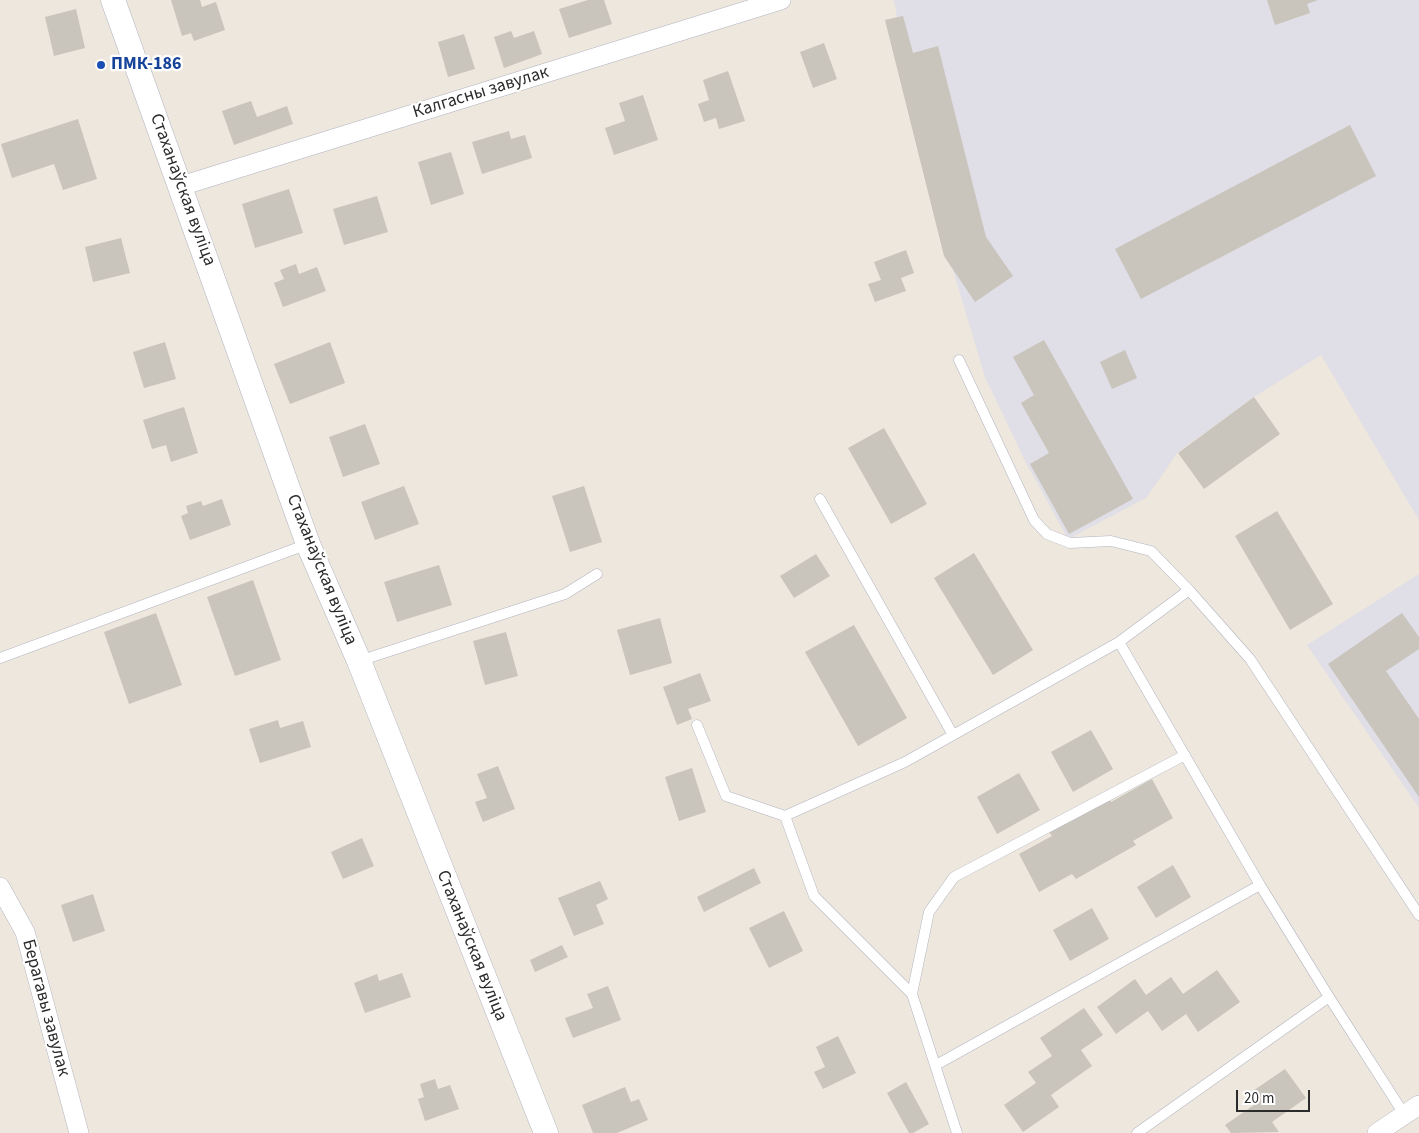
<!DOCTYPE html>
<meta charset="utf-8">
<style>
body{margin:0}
#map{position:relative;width:1419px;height:1133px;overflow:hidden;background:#eee7dd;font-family:"Source Sans 3",sans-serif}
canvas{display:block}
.scale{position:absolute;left:1236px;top:1090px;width:74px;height:22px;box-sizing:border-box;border:2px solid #2b2b2b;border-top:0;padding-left:6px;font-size:15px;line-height:18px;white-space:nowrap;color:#2b2b2b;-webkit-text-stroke:4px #fff;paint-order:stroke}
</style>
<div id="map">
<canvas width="1419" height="1133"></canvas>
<div class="scale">20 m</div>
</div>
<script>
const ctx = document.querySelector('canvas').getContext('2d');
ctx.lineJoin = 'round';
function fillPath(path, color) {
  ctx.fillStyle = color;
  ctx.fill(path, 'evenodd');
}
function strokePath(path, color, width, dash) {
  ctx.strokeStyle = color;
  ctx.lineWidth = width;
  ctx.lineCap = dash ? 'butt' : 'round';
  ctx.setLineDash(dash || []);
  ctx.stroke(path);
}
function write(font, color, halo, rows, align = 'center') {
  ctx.font = font + ' "Source Sans 3",sans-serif';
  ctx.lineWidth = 4.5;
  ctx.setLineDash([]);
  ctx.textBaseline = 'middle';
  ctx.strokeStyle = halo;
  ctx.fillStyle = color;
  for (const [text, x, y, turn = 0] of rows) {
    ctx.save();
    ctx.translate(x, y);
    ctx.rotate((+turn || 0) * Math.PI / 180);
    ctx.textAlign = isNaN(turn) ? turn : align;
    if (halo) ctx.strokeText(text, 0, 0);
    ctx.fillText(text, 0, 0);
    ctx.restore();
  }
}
const industrial = new Path2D(`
 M894,0h525v520l-98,-165 -67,42 -76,55 -32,46 -78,41 -43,-78 -40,-84 -32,-107 -8,-12 -60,-238 12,-3z
 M1419,574v234l-112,-163z`);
const building = new Path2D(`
 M171,0h29l2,7 14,-5 9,28 -31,11 -3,-8 -9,3z
 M588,0h16l8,24 -43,14 -10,-29z
 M1267,0h51l-11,4 3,9 -35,12z
 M76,9l9,39 -31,8 -9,-39z
 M903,16l10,37 25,-7 48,191 27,39 -38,26 -31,-46 -59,-236z
 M511,31l3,7 20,-7 8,23 -38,14 -10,-31z
 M464,34l11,35 -27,8 -10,-35z
 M824,43l13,36 -24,9 -13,-36z
 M728,71l17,50 -26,8 -3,-11 -12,4 -6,-18 11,-4 -6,-20z
 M643,95l15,45 -44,15 -9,-27 20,-7 -6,-18z
 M251,101l6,16 30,-11 6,18 -59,21 -12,-34z
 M78,119l19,60 -34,11 -9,-26 -42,14 -11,-34z
 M1350,125l26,51 -235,123 -26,-50z
 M509,131l2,8 14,-4 7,23 -50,16 -10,-32z
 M451,152l13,42 -33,11 -13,-43z
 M289,189l14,44 -48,15 -13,-44z
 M377,196l11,36 -44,13 -11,-36z
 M121,238l9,35 -37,9 -8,-35z
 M906,250l8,23 -13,5 5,13 -31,11 -7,-18 13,-4 -7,-18z
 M296,264l3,10 18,-7 9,24 -43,16 -9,-24 10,-4 -4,-9z
 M1044,340l89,159 -64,35 -39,-70 19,-11 -28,-50 13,-8 -21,-38z
 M165,342l11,37 -32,9 -11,-36z
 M330,342l15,41 -55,21 -16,-40z
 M1125,350l12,28 -25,11 -12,-27z
 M1254,397l26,37 -76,55 -26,-36z
 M184,407l14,46 -27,9 -5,-17 -14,4 -9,-29z
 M365,424l15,40 -37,13 -14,-40z
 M884,428l43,76 -36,20 -43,-76z
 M404,486l15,38 -44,16 -14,-38z
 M584,486l18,56 -32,10 -18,-56z
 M222,499l9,26 -41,15 -9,-24 7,-3 -2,-7 15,-5 2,5z
 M1277,511l56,93 -43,26 -55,-94z
 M974,553l59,97 -40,25 -59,-97z
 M816,554l14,22 -36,22 -14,-22z
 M439,565l13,40 -55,17 -13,-40z
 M253,580l28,80 -46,16 -28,-79z
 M156,613l26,72 -53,19 -25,-72z
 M1402,613l17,24v12l-33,22 33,48v78l-91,-133z
 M660,618l12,45 -42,12 -13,-45z
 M854,625l53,93 -49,28 -53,-94z
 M506,632l12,44 -33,9 -12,-44z
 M700,673l11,28 -23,8 4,10 -15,6 -14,-38z
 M278,720l2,8 23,-7 8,26 -51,16 -11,-34z
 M1091,730l22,39 -40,23 -22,-40z
 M498,766l17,43 -32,13 -8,-20 12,-4 -10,-24z
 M692,768l14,44 -27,9 -14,-44z
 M1019,773l21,37 -43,24 -20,-37z
 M1152,779l21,39 -40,23 3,4 -60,34 -4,-5 -33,18 -20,-38 33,-18 -4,-5 60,-34 3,5z
 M362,838l12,28 -31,13 -12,-27z
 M1173,865l18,32 -35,21 -19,-31z
 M754,868l7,15 -57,29 -7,-15z
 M600,881l8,18 -12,6 8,19 -30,12 -16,-38z
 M93,894l12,37 -32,11 -12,-37z
 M1092,908l17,31 -39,22 -17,-31z
 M784,911l19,40 -34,17 -20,-40z
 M562,945l6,12 -33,15 -5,-12z
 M1217,970l23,32 -42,30 -12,-18 -24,17 -14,-20 -32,23 -19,-27 38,-28 11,16 25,-18 12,17z
 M402,973l9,24 -46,16 -11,-30 23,-9 2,7z
 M608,986l13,34 -48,18 -8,-20 28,-10 -6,-14z
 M1084,1008l19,27 -22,15 11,16 -41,29 8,12 -36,25 -19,-27 32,-22 -8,-11 24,-16 -12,-18z
 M838,1036l18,37 -33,16 -9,-17 11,-5 -9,-20z
 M1285,1069l21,29 -34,24 7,10 -48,1 -6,-8 29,-20 -7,-10z
 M435,1079l3,10 12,-4 9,24 -34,12 -7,-22 6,-2 -4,-13z
 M906,1082l23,42 -16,9h-4l-22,-40z
 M625,1087l6,15 8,-3 9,21 -31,13h-24l-11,-28z`);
const service = new Path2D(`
 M959,360l75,160 13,14 23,9 41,-2 40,10 38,39
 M820,499l133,236
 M1119,642l70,-52 61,69 169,256
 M0,658l308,-114
 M359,661l206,-67 32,-20
 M697,725l29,71 59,20
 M912,994l17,-82 25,-35 231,-122
 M936,1065l324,-180
 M957,1133l-45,-139 -98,-98 -29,-80 120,-54 214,-120 141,243 69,112 75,117
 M1137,1133l192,-136`);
const minor = new Path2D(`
 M181,186l600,-186
 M0,887l25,45 54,201
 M1377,1133l42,-28`);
const tertiary = new Path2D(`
 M113,0l195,544 51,117 187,472`);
const markers = [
 [101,65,5,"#1a4fb4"]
];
const transitNames = [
 ["ПМК-186",111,65]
];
const streetNames = [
 ["Калгасны завулак",481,93,-17],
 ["Стаханаўская вуліца",182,190,70],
 ["Стаханаўская вуліца",321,570,68],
 ["Стаханаўская вуліца",471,946,68],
 ["Берагавы завулак",45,1008,75]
];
fillPath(industrial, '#e0dee6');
fillPath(building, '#c9c4bc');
strokePath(service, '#b1b3c0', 11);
strokePath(minor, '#b1b3c0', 20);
strokePath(tertiary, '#b1b3c0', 25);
strokePath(service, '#fff', 10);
strokePath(minor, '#fff', 19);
strokePath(tertiary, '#fff', 24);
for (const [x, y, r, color] of markers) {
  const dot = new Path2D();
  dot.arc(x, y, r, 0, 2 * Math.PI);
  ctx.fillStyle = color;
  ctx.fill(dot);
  strokePath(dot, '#fff', 2);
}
write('bold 18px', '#164399', '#fff', transitNames, 'left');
write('18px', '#2b2b2b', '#fff', streetNames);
</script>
